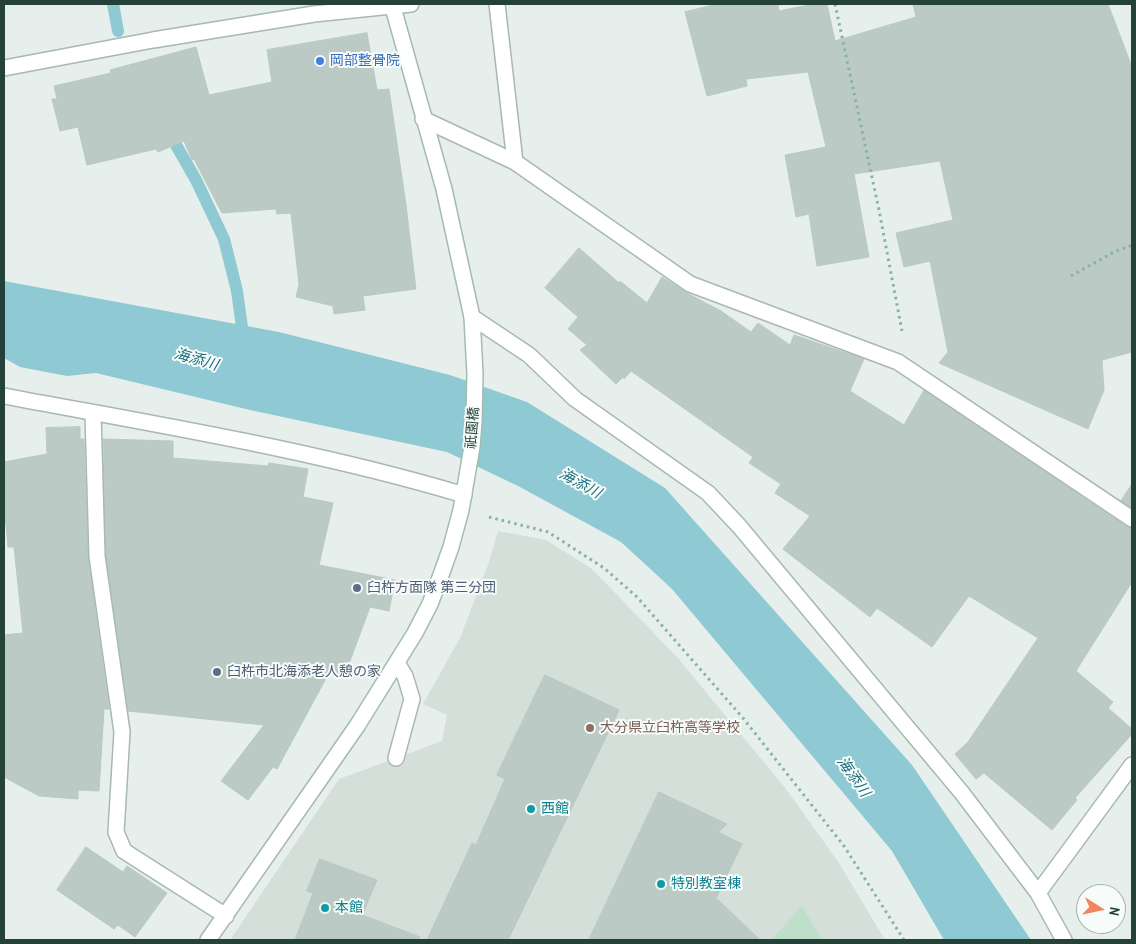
<!DOCTYPE html>
<meta charset="utf-8">
<style>
body{margin:0}
#map{position:relative;width:1136px;height:944px;overflow:hidden;background:#e6efeb;font-family:"Archivo Narrow",sans-serif}
canvas{display:block}
.frame{position:absolute;inset:0;border:5px solid #24423a;pointer-events:none}
.north{position:absolute;left:1076px;top:884px;width:50px;height:50px;box-sizing:border-box;background:#f7fbf9;border:1px solid #a3b1ad;border-radius:50%;rotate:100deg;font-size:14px;font-weight:700;line-height:20px;text-align:center;color:#24423a}
.north::after{content:'';display:block;margin:auto;width:18px;height:22px;background:#f4845f;clip-path:polygon(50% 0,100% 100%,50% 72%,0 100%)}
</style>
<div id="map">
<canvas width="1136" height="944"></canvas>
<div class="frame"></div>
<div class="north">N</div>
</div>
<script>
const ctx = document.querySelector('canvas').getContext('2d');
ctx.lineJoin = 'round';
function fillPath(path, color) {
  ctx.fillStyle = color;
  ctx.fill(path, 'evenodd');
}
function strokePath(path, color, width, dash) {
  ctx.strokeStyle = color;
  ctx.lineWidth = width;
  ctx.lineCap = dash ? 'butt' : 'round';
  ctx.setLineDash(dash || []);
  ctx.stroke(path);
}
function write(font, color, halo, rows, align = 'center') {
  ctx.font = font + ' "Archivo Narrow","Noto Sans JP",sans-serif';
  ctx.lineWidth = 4;
  ctx.setLineDash([]);
  ctx.textBaseline = 'middle';
  ctx.strokeStyle = halo;
  ctx.fillStyle = color;
  for (const [text, x, y, turn = 0] of rows) {
    ctx.save();
    ctx.translate(x, y);
    ctx.rotate((+turn || 0) * Math.PI / 180);
    ctx.textAlign = isNaN(turn) ? turn : align;
    if (halo) ctx.strokeText(text, 0, 0);
    ctx.fillText(text, 0, 0);
    ctx.restore();
  }
}
const built = new Path2D(`
 M498,531l48,9 46,29 85,88 109,132 53,74 46,77h-655l109,-161 103,-38 5,-26 -24,-11 37,-66 28,-73z`);
const green = new Path2D(`
 M802,906l20,34h-51z`);
const water = new Path2D(`
 M4,281l275,51 171,43 77,27 138,86 247,277 119,175h-87l-52,-89 -220,-262 -51,-47 -103,-56 -71,-34 -197,-42 -154,-37 -29,3 -47,-9 -16,-9z`);
const stream = new Path2D(`
 M113,4l5,27
 M168,131l28,49 28,59 13,52 7,51`);
const building = new Path2D(`
 M718,4h60l1,7 35,-7h13l8,37 81,-24 -3,-13h195l24,63v285l-30,8 2,30 -16,39 -149,-66 9,-11 -18,-91 -26,6 -8,-34 57,-13 -13,-59 -86,13 15,83 -52,9 -8,-52 -13,3 -11,-62 41,-8 -18,-75 -62,7 1,7 -40,10 -22,-84z
 M367,33l10,57 12,-1 17,116 10,84 -53,7 2,14 -31,4 -1,-8 -37,-9 3,-13 -8,-71 -14,1 -1,-5 -54,4 -28,-54 -2,1 -8,-19 -26,11 -2,-3 -69,16 -9,-38 -18,4 -8,-32h5l-3,-13 57,-13 -1,-3 86,-23 13,48 63,-13 -5,-32z
 M579,248l40,35 1,-2 27,22 15,-26 23,15 36,19 30,21 7,-9 32,22 4,-10 70,24 -14,32 54,34 20,-35 203,137 5,1v54l-56,89 37,31 -5,6 24,21v5l-57,64 2,2 -25,30 -68,-57 -8,6 -21,-25 13,-12 70,-104 -69,-42 -37,51 -55,-39 -7,9 -87,-68 27,-33 -35,-23 6,-9 -32,-21 4,-6 -122,-86 -7,8 -1,-2 -7,7 -36,-34 7,-5 -19,-16 10,-12 -33,-29z
 M80,427v12h4l4,118 21,152h-5l-5,82 -21,-1v9l-39,-3 -35,-19v-142l19,-2 -9,-86h-6l-2,-23h-2v-62l43,-8 -1,-26z
 M103,439l70,2v17l95,8 1,-3 39,6 -5,28 30,6 -14,62 76,15 -6,31 -19,-4 -26,70 -14,-6 -53,98 -4,-2 -25,33 -27,-19 43,-56 -136,-14 -22,-156z
 M1132,484v24l-11,-7z
 M545,675l74,35 -111,230h-81l45,-97 4,2 29,-66 -8,-4z
 M659,792l68,32 -9,8 24,12 -26,54 44,42h-171z
 M86,847l37,25 4,-6 40,27 -32,44 -17,-12 -4,4 -57,-39z
 M320,859l57,21 -15,35 58,22 -1,3h-124l18,-47 -6,-2z`);
const path = new Path2D(`
 M835,4l44,206 23,121
 M1071,276l43,-24 18,-7
 M489,517l59,15 56,36 33,29 106,121 101,128 60,94`);
const lane = new Path2D(`
 M396,758l16,-59 -7,-23 -8,-13`);
const street = new Path2D(`
 M497,4l18,158
 M4,68l149,-28 161,-26 97,-10
 M423,119l92,43 175,122 208,78 234,157
 M472,317l57,38 46,44 133,94 31,33 223,267 76,100 26,47
 M4,396c154,29 310,54 460,99
 M93,413l4,143 25,176 -6,100 8,19 102,65
 M1038,893l94,-128
 M208,940l149,-214`);
const secondary = new Path2D(`
 M357,726l58,-93 15,-29 11,-29 10,-28 10,-37 11,-63 2,-26 1,-47 -3,-57 -28,-128 -52,-185`);
const markers = [
 [320,61,5,"#3f7fe0"],
 [357,588,5,"#5c6f8a"],
 [217,672,5,"#5c6f8a"],
 [590,728,5,"#8d6e63"],
 [531,809,5,"#0f9aa8"],
 [661,884,5,"#0f9aa8"],
 [325,908,5,"#0f9aa8"]
];
const shopNames = [
 ["岡部整骨院",330,61]
];
const streetNames = [
 ["祇園橋",473,428,-85]
];
const serviceNames = [
 ["臼杵方面隊 第三分団",367,588],
 ["臼杵市北海添老人憩の家",227,672]
];
const educationNames = [
 ["大分県立臼杵高等学校",600,728]
];
const cultureNames = [
 ["西館",541,809],
 ["特別教室棟",671,884],
 ["本館",335,908]
];
const waterNames = [
 ["海添川",196,360,16],
 ["海添川",580,484,29],
 ["海添川",853,777,55]
];
fillPath(built, '#d4dfda');
fillPath(green, '#bfe0c8');
fillPath(water, '#8ec9d4');
strokePath(stream, '#8ec9d4', 12);
fillPath(building, '#bbcac4');
strokePath(building, '#b8c9c2', 1);
strokePath(lane, '#a8b8b2', 18);
strokePath(street, '#a8b8b2', 18);
strokePath(secondary, '#a4bbb3', 18);
strokePath(path, '#86b3a5', 3, [2.5, 4]);
strokePath(lane, '#fff', 15);
strokePath(street, '#fff', 15);
strokePath(secondary, '#fff', 15);
for (const [x, y, r, color] of markers) {
  const dot = new Path2D();
  dot.arc(x, y, r, 0, 2 * Math.PI);
  ctx.fillStyle = color;
  ctx.fill(dot);
  strokePath(dot, '#f7fbf9', 2);
}
write('14px', '#366cbe', '#f7fbf9', shopNames, 'left');
write('14px', '#24423a', '#f7fbf9', streetNames);
write('14px', '#4e5e75', '#f7fbf9', serviceNames, 'left');
write('14px', '#785e54', '#f7fbf9', educationNames, 'left');
write('14px', '#0d838f', '#f7fbf9', cultureNames, 'left');
write('italic 15px', '#1c6f80', '#f7fbf9', waterNames);
</script>
